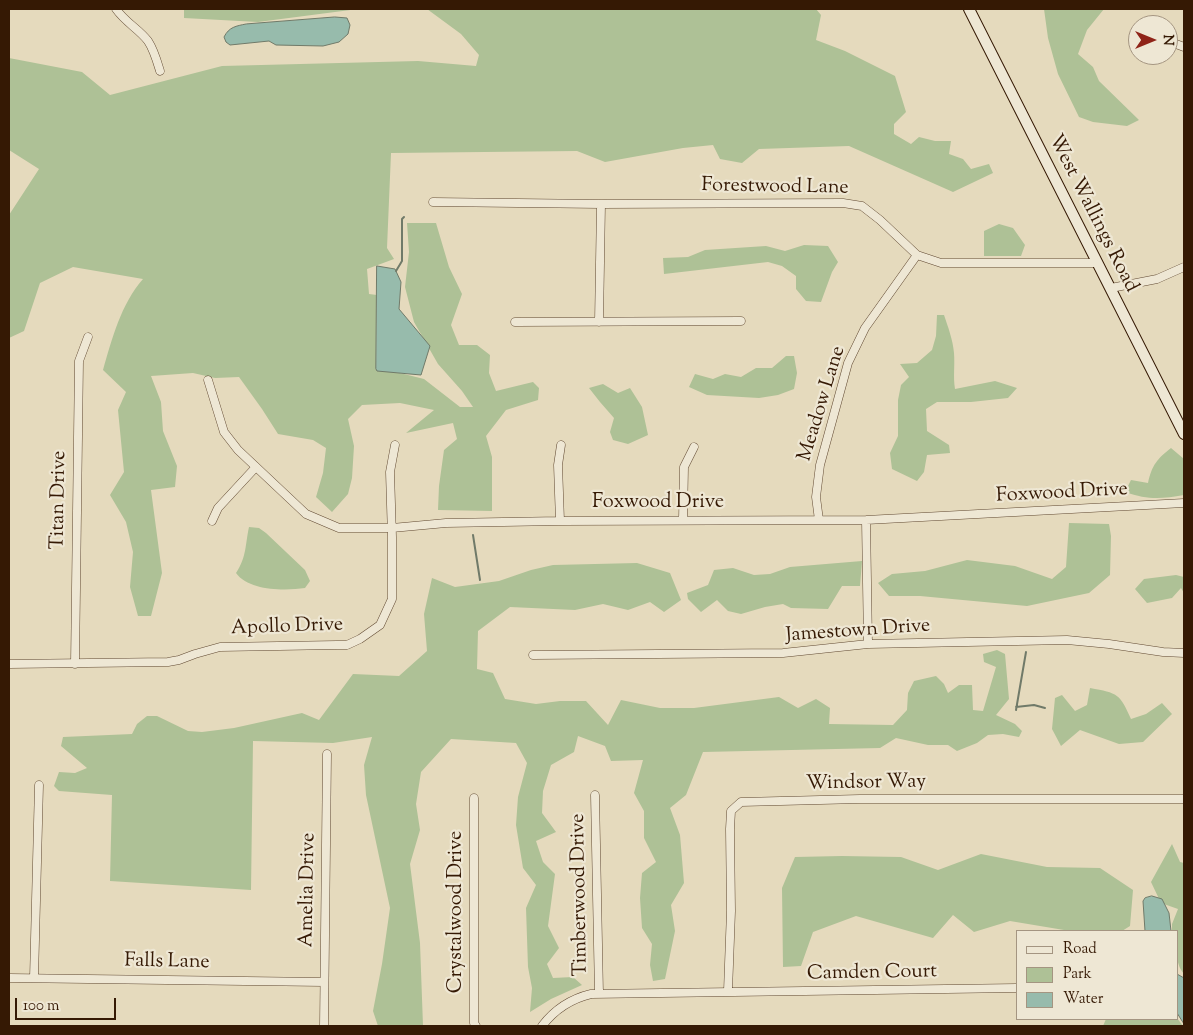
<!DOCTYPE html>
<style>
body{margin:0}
#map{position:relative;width:1193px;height:1035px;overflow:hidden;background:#e5dabd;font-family:"Sorts Mill Goudy",serif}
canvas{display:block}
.frame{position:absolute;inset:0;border:10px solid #351904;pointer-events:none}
.legend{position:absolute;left:1016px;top:930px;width:162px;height:90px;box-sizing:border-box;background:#eee7d4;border:1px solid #a49581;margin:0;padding:6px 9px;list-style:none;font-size:15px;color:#351904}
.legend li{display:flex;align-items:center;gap:10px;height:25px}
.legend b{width:25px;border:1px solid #a49581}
.north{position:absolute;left:1128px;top:15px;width:50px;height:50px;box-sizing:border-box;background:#eee7d4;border:1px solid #a49581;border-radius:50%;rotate:90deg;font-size:14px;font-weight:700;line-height:20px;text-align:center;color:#351904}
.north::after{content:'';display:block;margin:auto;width:18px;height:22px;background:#8f2418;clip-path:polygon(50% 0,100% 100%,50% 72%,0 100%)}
.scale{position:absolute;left:15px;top:998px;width:101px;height:22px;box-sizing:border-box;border:2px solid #351904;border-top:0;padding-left:6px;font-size:15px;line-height:18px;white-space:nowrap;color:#351904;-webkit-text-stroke:4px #eee7d4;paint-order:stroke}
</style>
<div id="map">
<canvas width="1193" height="1035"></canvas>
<div class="frame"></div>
<ul class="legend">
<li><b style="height:6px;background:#eee7d4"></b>Road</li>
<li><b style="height:14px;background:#aec196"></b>Park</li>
<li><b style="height:14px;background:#97bbac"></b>Water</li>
</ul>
<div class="north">N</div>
<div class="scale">100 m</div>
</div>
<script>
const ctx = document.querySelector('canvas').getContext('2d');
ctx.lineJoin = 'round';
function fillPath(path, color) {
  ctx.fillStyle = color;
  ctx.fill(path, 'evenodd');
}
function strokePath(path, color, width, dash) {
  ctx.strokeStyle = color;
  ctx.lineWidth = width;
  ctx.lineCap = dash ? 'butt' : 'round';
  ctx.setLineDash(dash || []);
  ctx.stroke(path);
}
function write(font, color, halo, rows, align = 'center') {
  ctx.font = font + ' "Sorts Mill Goudy",serif';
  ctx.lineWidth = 4.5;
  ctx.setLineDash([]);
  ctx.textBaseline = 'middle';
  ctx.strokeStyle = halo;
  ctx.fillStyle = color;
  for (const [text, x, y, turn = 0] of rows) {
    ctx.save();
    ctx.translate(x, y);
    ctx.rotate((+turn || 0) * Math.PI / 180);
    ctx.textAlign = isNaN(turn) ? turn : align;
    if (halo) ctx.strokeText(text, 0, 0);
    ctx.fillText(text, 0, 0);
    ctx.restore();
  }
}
const green = new Path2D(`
 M184,9h174l-100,13 -74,-4z
 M427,9h389l5,6 -5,25 29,11 50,25 11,36 -12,12v10l17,10 8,-7 16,4h16l-2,13 14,5 8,10 18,-5 4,9 -40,19 -104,-46 -90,3 -17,14 -22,-4 -7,-14 -30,3 -78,14 -28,-11 -186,2 -4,95 7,11 -27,10 2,25 8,1 -1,72 48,12 36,28h13l-11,-16 -24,-27 -24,-42 -9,-35 4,-35 -2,-29h29l13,44 13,27 -11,31 8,20h18l13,10 -1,18 7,18 37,-9 6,6 -1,12 -32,10 -20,26 6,21v54l-54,-1 1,-24 5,-36 13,-11 -4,-16 -47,10 28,-23 -34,-7 -38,2 -14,14 6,27 -2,32 -4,16 -16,18 -16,-15 7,-24 3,-25 -13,-8 -35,-6 -16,-25 -23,-32 -24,1 -22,-5 -42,3 10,26 2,29 14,35 -2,21 -24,3 11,83 -11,43h-13l-8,-29 3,-35 -7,-30 -16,-27 14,-23 -6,-62 8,-18 -23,-22c9,-31 18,-66 40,-91l-70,-12 -33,16 -16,48 -15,7v-123l30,-46 -30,-19v-92l73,14 28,23 112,-29 196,-5 58,5 3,-11 -18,-21z
 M1044,9h60l-17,21 -9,24 15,13 6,14 40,39 -12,6 -34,-4 -14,-5 -21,-43 -10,-36z
 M999,224l14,4 12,17 -4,11h-37v-25z
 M804,245l24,1 10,16 -6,10 -11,30 -15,-1 -10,-12v-13l-14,-10 -14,-4 -104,12 -1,-16 25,-1 17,-7 61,-4 19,5z
 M937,315h7c4,12 9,25 10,38 1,13 -1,23 1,36l40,-8 22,7 -9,10 -37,4h-34l-11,7 1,22 22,14 1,8 -23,2 -3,17 -7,9 -25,-12 -2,-16 8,-17v-36l3,-15 8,-8 -9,-13 17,-1 15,-13 4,-14z
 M786,356h8l3,17 -3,16 -16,6 -19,3 -52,-3 -18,-8 6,-13 18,5 12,-5 16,3 15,-9h16z
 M603,384l15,9 12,-5 12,19 6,28 -20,9 -15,-4 -3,-8 4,-14 -14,-16 -11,-14z
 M1171,448l13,11v36c-23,4 -36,5 -59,-3l6,-12 17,3c4,-18 9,-24 23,-35z
 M1069,523l40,1 2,12 -1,39 -21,18 -62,13 -107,-10h-31l-11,-13 14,-9 33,-3 42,-11 48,6 37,13 14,-12z
 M249,527l10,1 7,5 39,37 5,11 -5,7c-20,3 -56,3 -69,-15 11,-17 9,-28 13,-46z
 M862,561l-2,25h-18l-14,23 -37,-1 -8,-4 -18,3 -24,7 -13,-3 -11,-11 -16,12 -13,-13 -1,-6 21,-8 6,-15 19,-2 21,7 16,-1 20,-7z
 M637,563l33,10 11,27 -17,12 -14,-10 -22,8 -25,-6 -28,6 -65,-3 -32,24 -1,38 16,4 12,26 31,5 24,-3h26l22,24 13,-25 39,8h34l85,-11 19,11 18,-9 14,9 -1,16 64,1 14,-15 1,-17 6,-12 22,-5 8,8 4,9 11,-8h13l1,25 10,1 13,-44 -12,-5 -1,-8 14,-4 8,4 4,45 -13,16 19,9 7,7 -3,6 -16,-3 -15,1 -11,8 -20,8 -9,-6h-20l-32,-7 -16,10 -177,4 -17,43 -16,13 10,27 4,48 -13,22 4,26 -10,48 -12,2 -3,-16 2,-21 -10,-16 -2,-30 2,-25 14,-11 -12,-24v-27l-10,-18 9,-33 -32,1 -6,-15 -27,-10 -4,16 -23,13 -8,26 -1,22 14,19 -20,9 7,21 12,12 -7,52 11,22 -12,16 6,14 20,-1 9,8 -31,14 -21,13 2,-24 -4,-21 -2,-59 10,-23 -13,-17 -7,-43 2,-28 9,-34 -11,-20 -65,-4 -30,33 -5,32 4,26 -10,34 10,79 3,83h-45l-5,-15 9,-47 8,-56 -24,-113 -2,-30 8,-28 -39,6 -80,-2 -2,149 -141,-9 2,-86 -53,-4 -5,-5 5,-14 16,1 12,-5 -26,-22 2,-9 69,-3 5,-10 10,-8h10l31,15 14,1 32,-4 68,-15 17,7 34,-46 46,2 28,-25 -3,-37 8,-36 23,9 44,-6 32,-11 22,-5z
 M1176,575l8,2v16l-3,-5 -9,10 -25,5 -12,-14 9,-10z
 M1090,688c28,5 30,6 41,31l15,-5 16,-11 10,11 -29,28 -24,2 -39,-14 -19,16 -9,-17 3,-31 7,-3 13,16 12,-6z
 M1172,844l8,18 4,1v31l-1,2 1,4v74c-10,-11 -7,-29 -7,-43h-5v-7l6,-15 -17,-6 -10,-21z
 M981,854l66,13 53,1 33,22 -3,36 -8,5h-52l-60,-10 -36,11 -21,-17 -20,23 -77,-22 -43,16 -12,34 -18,1 -1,-79 13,-31 47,-1 59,1 37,13z
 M1177,1018l6,8h-80l3,-7z`);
const water = new Path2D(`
 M335,17l12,1 3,7 -2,9 -9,8 -16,4 -47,-1 -7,-4 -39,4 -4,-3 -2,-5c5,-10 12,-11 22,-13z
 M377,266l18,3 6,13 -2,27 31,37 -9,29 -44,-4 -1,-2z
 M1152,896l10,3 7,14 2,18h-26l-2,-30 2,-3z
 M1177,974l7,4v46l-7,-11z`);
const stream = new Path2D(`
 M396,271l6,-10v-42l2,-2
 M473,535l7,45
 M1016,707l18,-2 11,3
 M1016,710l10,-58`);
const street = new Path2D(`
 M116,9c10,14 23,20 32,32 6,9 9,20 12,30
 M1168,41l16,6
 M433,202l168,2 242,-1 19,3 18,14 37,35 24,8h155
 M1111,288l46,-9 27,-12
 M515,322l226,-1
 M599,322l2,-118
 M208,380l16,52 14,18 68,64 33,14h53l54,-5 114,-2 306,-1 318,-17
 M683,520l1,-53 10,-20
 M819,520l-3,-23 4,-32 28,-102 17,-35 52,-73
 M866,520l2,124
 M212,521l6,-13 37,-40
 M560,521l-2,-56 3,-20
 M533,655l250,-2 85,-9 199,-4 42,4 54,8 21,1
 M9,664l159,-2 11,-2 16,-6 25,-7 117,-2h10l13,-6 20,-14 12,-26v-62l-2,-65 5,-27
 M75,664l4,-303 9,-24
 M595,795l4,199
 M474,798v225l2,3
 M9,978l315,4
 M34,978l5,-193
 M728,991l3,-80 -1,-82 1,-18 10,-9 119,-3h324
 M324,1026l3,-272
 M542,1026c13,-17 28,-27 49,-32l426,-6`);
const secondary = new Path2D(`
 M969,9l215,425`);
const streetNames = [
 ["Forestwood Lane",775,188,1],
 ["West Wallings Road",1092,214,63],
 ["Meadow Lane",823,404,-73],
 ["Foxwood Drive",1062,494,-3],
 ["Titan Drive",60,500,-89],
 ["Foxwood Drive",658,504],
 ["Apollo Drive",287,628,-2],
 ["Jamestown Drive",858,632,-4],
 ["Windsor Way",866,784,-1],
 ["Amelia Drive",309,890,-89],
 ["Timberwood Drive",581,895,-91],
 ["Crystalwood Drive",458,912,-90],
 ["Falls Lane",167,963,1],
 ["Camden Court",872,974,-1]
];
fillPath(green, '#aec196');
fillPath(water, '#97bbac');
strokePath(water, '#707a69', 1);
strokePath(stream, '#707a69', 2);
strokePath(street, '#614932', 9);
strokePath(secondary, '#351904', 12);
strokePath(street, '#eee7d4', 8);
strokePath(secondary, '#eee7d4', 10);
write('20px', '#351904', '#eee7d4', streetNames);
</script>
